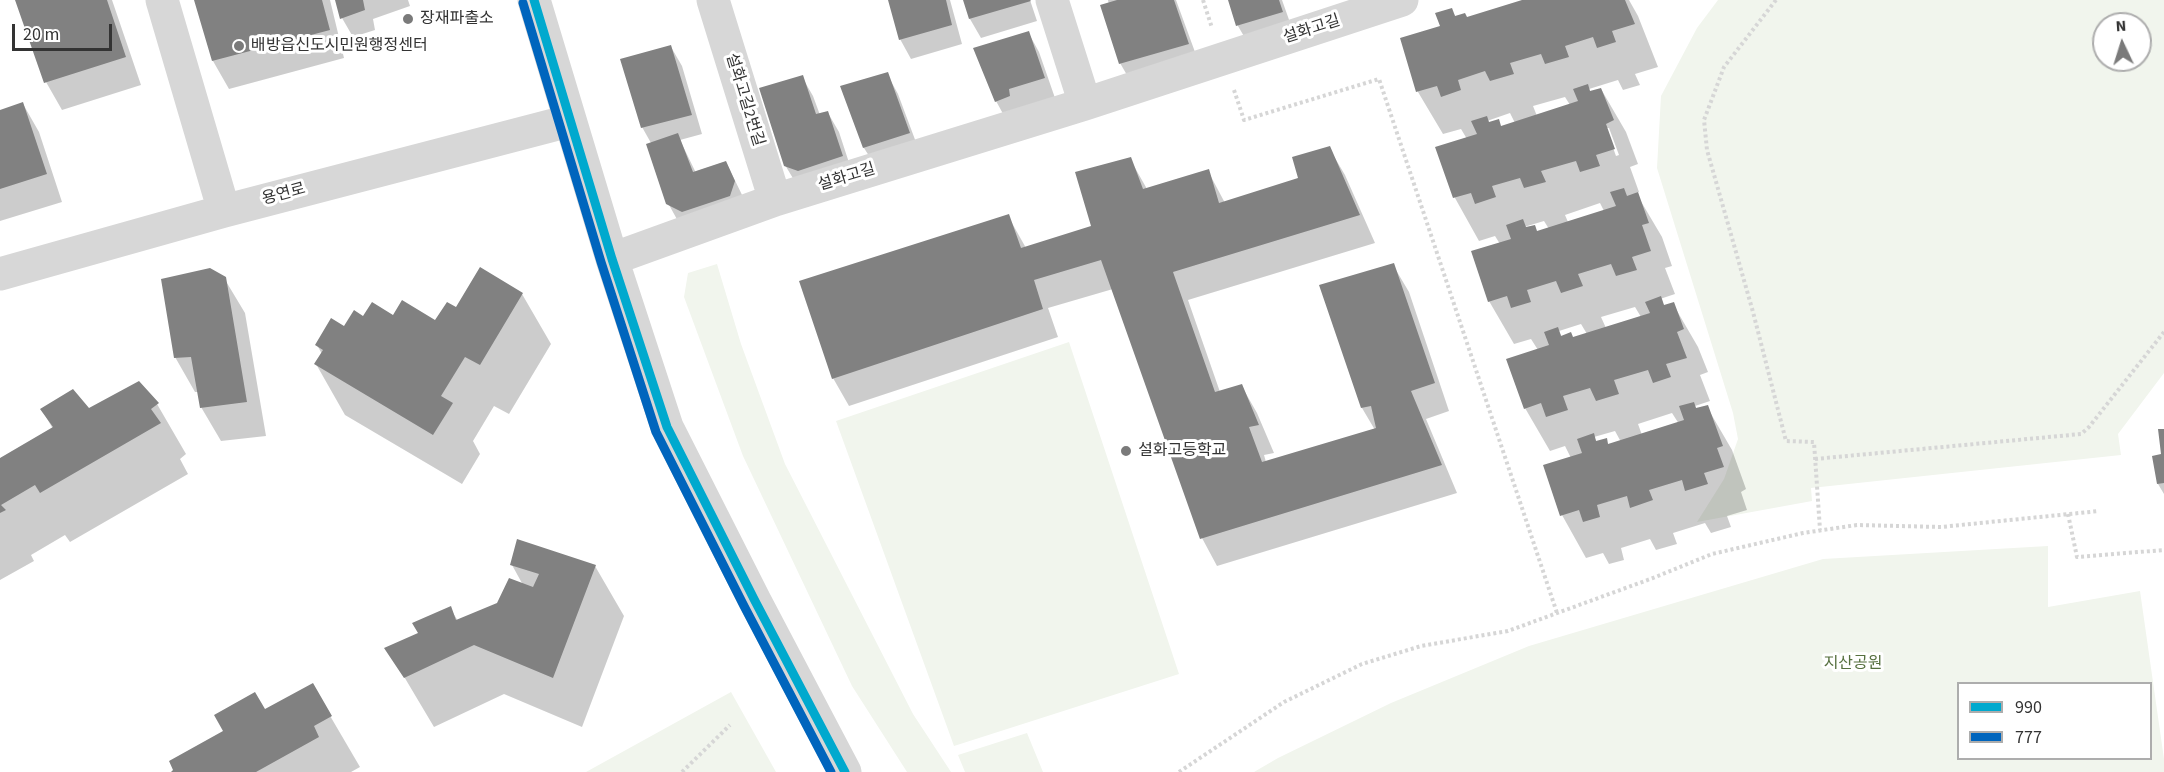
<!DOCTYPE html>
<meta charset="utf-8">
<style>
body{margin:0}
#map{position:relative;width:2164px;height:772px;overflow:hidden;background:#fff;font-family:"Source Sans 3",sans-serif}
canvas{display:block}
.legend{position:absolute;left:1957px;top:682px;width:195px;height:78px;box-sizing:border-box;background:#fff;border:2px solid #adadad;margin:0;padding:8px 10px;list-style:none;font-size:18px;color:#333}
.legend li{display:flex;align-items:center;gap:12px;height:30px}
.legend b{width:30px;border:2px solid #adadad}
.north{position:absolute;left:2092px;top:12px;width:60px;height:60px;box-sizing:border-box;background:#fff;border:2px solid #adadad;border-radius:50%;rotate:356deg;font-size:16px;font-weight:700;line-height:24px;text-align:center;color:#333}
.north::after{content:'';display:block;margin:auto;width:21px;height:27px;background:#7a7a7a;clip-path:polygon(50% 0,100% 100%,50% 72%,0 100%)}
.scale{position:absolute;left:12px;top:24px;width:100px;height:27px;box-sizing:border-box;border:3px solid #333;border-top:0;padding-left:8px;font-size:18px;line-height:21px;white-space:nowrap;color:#333;-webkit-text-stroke:4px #fff;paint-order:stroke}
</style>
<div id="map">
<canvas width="2164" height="772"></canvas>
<ul class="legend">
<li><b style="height:8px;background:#00a9ce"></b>990</li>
<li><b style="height:8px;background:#0065bd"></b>777</li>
</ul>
<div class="north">N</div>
<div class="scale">20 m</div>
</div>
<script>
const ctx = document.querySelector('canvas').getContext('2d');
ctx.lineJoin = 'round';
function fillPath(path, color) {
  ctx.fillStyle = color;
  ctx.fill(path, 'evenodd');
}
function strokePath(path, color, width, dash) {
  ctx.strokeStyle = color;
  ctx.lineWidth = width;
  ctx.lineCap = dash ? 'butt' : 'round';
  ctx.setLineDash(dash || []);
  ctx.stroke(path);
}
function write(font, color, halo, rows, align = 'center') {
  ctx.font = font + ' "Source Sans 3","Noto Sans KR",sans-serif';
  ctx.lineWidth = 6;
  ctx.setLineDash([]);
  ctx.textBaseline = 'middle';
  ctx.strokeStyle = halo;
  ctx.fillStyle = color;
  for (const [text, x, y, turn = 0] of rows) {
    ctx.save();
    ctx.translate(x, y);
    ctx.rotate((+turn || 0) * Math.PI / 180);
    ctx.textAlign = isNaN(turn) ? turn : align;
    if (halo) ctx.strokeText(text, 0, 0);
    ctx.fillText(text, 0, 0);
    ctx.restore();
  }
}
const green = new Path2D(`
 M1718,0h446v373l-46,61 3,21 -310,33 1,13 -115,21 27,-43 14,-40 -5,-26 -76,-245 4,-72 36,-68zM2104,24h36v36h-36z
 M717,264l24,80 44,120 128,250 38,58h-44l-55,-86 -109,-230 -59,-159 4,-24z
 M1069,342l110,332 -225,72 -118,-325z
 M2048,546v61l92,-16 24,168v13h-910l24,-14 113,-55 138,-57 294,-87zM1958,684h192v74h-192z
 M731,692l45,80h-190z
 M1027,733l16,39h-78l-7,-17z`);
const shadow = new Path2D(`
 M16,0h96l29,85 -79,25 -16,-28z
 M200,0h130l14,58 -115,31 -16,-28 -17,-60z
 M336,0h72l2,6 -37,13 2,11 -22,7 -11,-19z
 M889,0h61l12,44 -51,15 -11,-20z
 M964,0h66l7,21 -56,17 -11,-19z
 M1108,0h68l23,63 -68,19 -11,-19z
 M1229,0h53l11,31 -44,14 -11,-19z
 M1527,0h102l9,16 20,51 -23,7 5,11 -17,5 -5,-10 -29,9 2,4 10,-4 25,43 12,32 -8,3 9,25 -3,1 26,44 10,29 -7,2 10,26 -15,5 5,8 8,-3 25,43 10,25 -8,3 10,26 -15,5 2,4 10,-3 25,43 14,39 -5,3 6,18 -20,6 4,11 -20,6 -6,-10 -32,10 4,11 -21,6 -6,-11 -29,9 3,12 -15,4 -6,-11 -17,5 -24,-43 9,-57 -6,-12 -15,5 -25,-43 13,-58 -7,-11 -17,5 -25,-43 11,-57 -5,-8 -16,5 -24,-43 -18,-50 30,-9 -6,-10 -18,5 -25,-42 -17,-53 41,-12 9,-17 5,7 11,2zM1565,97l5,8 -33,11 -4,-10zM1510,113l5,10 -13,5 -13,-4 -2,-3zM1606,128h3l10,27 -3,1zM1600,203l4,8 -36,11 -3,-7zM1544,221l5,8 -12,3 -13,-5zM1635,307l6,10 -35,11 -5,-11zM1581,324l6,10 -14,5 -11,-2 -3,-6zM1672,413l7,11 -37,11 -4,-11zM1615,431l6,11 -12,4 -3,-6 -9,2 -3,-5z
 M1028,32l11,20 16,46 -48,23 -11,-20z
 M671,47l11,19 20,68 -22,6 16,33 30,-11 19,39 -66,22 -11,-20 -17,-60 -9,-16z
 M887,74l11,20 22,59 -44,14 -12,-19 -22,-61z
 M802,77l11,19 7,19 8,-2 11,19 14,43 -56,10 -12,-20z
 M23,104l16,28 23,70 -62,19v-110z
 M1329,148l16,27 30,68 -187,57 32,92 21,-7 16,28 17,40 -10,2 2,7 109,-32 -13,-22 31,-143 16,27 40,119 -23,8 31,74 -240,73 -15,-28 -89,-249 -65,19 10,29 -209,69 -16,-28 175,-162 18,32 67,-21 37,-68 17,30 61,-18 17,32 75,-24z
 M224,278l21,35 21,123 -45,5 -20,-34 -2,-15h-4l-20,-35z
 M522,294l29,50 -42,70 -15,-8 -21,35 7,13 -18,30 -117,-69 -29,-51 6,-10 -5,-9 47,-27 29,-1 43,5 21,-13z
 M157,404l29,50 -6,5 8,15 -118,68 -5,-7 -34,20 3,6 -34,19v-120l53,-31 -11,-19 46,-1z
 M2164,430v64l-6,-10 -4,-27 9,-1z
 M512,565l83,1 29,50 -42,111 -78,-33 -70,33 -47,-79 33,-14 30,-26 8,13 40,-17 25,-19z
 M312,685l48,82 -9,5h-177l91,-61z`);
const building = new Path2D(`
 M15,0h92l19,57 -82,26z
 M194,0h128l8,30 -118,31z
 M335,0h28l2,10 -25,9z
 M888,0h58l6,25 -53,15z
 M963,0h67l1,1 -62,18z
 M1117,0h57l15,44 -70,20 -19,-59z
 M1228,0h51l4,12 -47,14z
 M1522,0h103l10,24 -23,7 4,11 -19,6 -4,-11 -28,9 4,11 -24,7 -4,-10 -31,9 4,11 -24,7 -5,-10 -27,9 3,10 -20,7 -4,-11 -21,6 -16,-54 40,-12 -5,-13 17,-5 3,8 10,-3 2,4z
 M1029,31l16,47 -36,11 1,7 -15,6 -22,-54z
 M671,45l21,70 -51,13 -21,-69z
 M888,72l22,61 -47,15 -23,-62z
 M803,75l13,39 12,-3 15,45 -45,15 -14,-5 -25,-78z
 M1588,84l2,7 11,-3 13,32 -8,4 9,25 -19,6 4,11 -20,6 -4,-11 -35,10 5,11 -22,6 -4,-10 -28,8 4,11 -21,7 -4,-11 -18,5 -18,-51 42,-13 -6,-13 16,-5 2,6 10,-3 2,7 77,-25 -5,-12z
 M23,102l24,72 -47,15v-79z
 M678,133l15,39 33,-11 9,20 -5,15 -48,16 -16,-8 -20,-60z
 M1330,146l30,69 -187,57 42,120 27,-8 17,41 -10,2 13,35 114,-34 -5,-22 -10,2 -42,-123 75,-22 41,120 -24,8 31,74 -242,74 -99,-279 -67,20 9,29 -211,70 -33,-98 210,-67 12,34 70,-22 -16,-54 56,-15 12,32 66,-20 10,34 79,-25 -6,-21z
 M1624,188l3,8 11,-4 11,31 -7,2 9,26 -19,6 5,13 -21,6 -5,-12 -33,10 5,12 -22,7 -5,-12 -29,9 4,12 -20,6 -4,-12 -19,6 -17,-51 40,-12 -5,-14 17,-6 3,8 9,-2 2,6 79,-25 -6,-14z
 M480,267l43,26 -43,72 -15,-8 -24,39 12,7 -20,32 -119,-71 9,-14 -8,-5 16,-27 13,8 10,-16 9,6 9,-14 21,13 9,-15 33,20 12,-18 9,5z
 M210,268l16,9 21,125 -47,6 -9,-51 -17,1 -13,-79z
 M1661,296l3,9 10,-3 10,27 -7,3 10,26 -21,6 5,13 -18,6 -5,-13 -34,10 5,14 -23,7 -6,-13 -27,8 5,14 -22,7 -5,-14 -17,6 -18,-50 43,-14 -5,-13 14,-5 3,9 10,-4 2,5 77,-24 -5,-11z
 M139,381l20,22 -8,6 10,14 -121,70 -5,-8 -34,20 5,5 -6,3v-55l53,-31 -13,-18 33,-20 16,19z
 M1694,402l2,6 12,-3 15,41 -6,2 7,19 -20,6 4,11 -23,7 -3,-11 -33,10 4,10 -23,8 -3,-12 -30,9 3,12 -17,5 -4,-12 -19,6 -17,-51 39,-12 -5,-14 17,-6 2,8 11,-3 1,6 76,-24 -5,-14z
 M2158,429h6v54l-7,1 -5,-28 9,-2z
 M517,539l79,26 -43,113 -79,-33 -70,33 -20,-30 34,-15 -6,-10 39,-17 5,14 41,-17 12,-25 24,9 6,-13 -29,-9z
 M313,683l19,33 -18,10 5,11 -63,35h-85l2,-2 -4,-9 54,-30 -9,-16 41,-23 10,17z`);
const path = new Path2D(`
 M1203,0l9,28
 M1776,0l-52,67 -20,53 3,30 46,162 33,129 28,1 6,88
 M1234,90l10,30 135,-41 178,534
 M1815,459l266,-25 8,-7 75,-95
 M2068,514l9,43 87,-7
 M682,772l48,-47
 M1179,772l105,-70 78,-38 59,-18 87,-15 145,-53 59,-24 91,-21 54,-8 84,2 158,-16`);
const minor = new Path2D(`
 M162,0l62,211
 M534,0l78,259 55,168 88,174 90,171
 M713,0l62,200
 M1052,0l33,104
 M612,259l163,-59 310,-96 317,-104
 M0,274l224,-63 345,-90`);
const bus1 = new Path2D(`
 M534,0l78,259 55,168 88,174 90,171`);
const bus2 = new Path2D(`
 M523,3l78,259 55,170 88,174 87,166`);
const markers = [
 [408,19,6,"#7a7a7a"],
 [239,46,6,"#7a7a7a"],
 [1126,451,6,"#7a7a7a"]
];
const poiNames = [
 ["장재파출소",420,19],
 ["배방읍신도시민원행정센터",251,46],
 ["설화고등학교",1138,451]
];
const streetNames = [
 ["설화고길",1312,30,-18],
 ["설화고길2번길",744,100,73],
 ["설화고길",847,178,-17],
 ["용연로",284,195,-15]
];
const parkNames = [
 ["지산공원",1853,664]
];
fillPath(green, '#f1f5ed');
fillPath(shadow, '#0003');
fillPath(building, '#818181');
strokePath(path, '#d6d6d6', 4, [3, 3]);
strokePath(minor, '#d7d7d7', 33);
strokePath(bus1, '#00a9ce', 9);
strokePath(bus2, '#0065bd', 9);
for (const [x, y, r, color] of markers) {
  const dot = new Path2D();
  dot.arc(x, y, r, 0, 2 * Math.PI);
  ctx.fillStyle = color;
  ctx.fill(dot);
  strokePath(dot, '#fff', 2);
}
write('16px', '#333', '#fff', poiNames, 'left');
write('16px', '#333', '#fff', streetNames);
write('16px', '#56703f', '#fff', parkNames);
</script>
